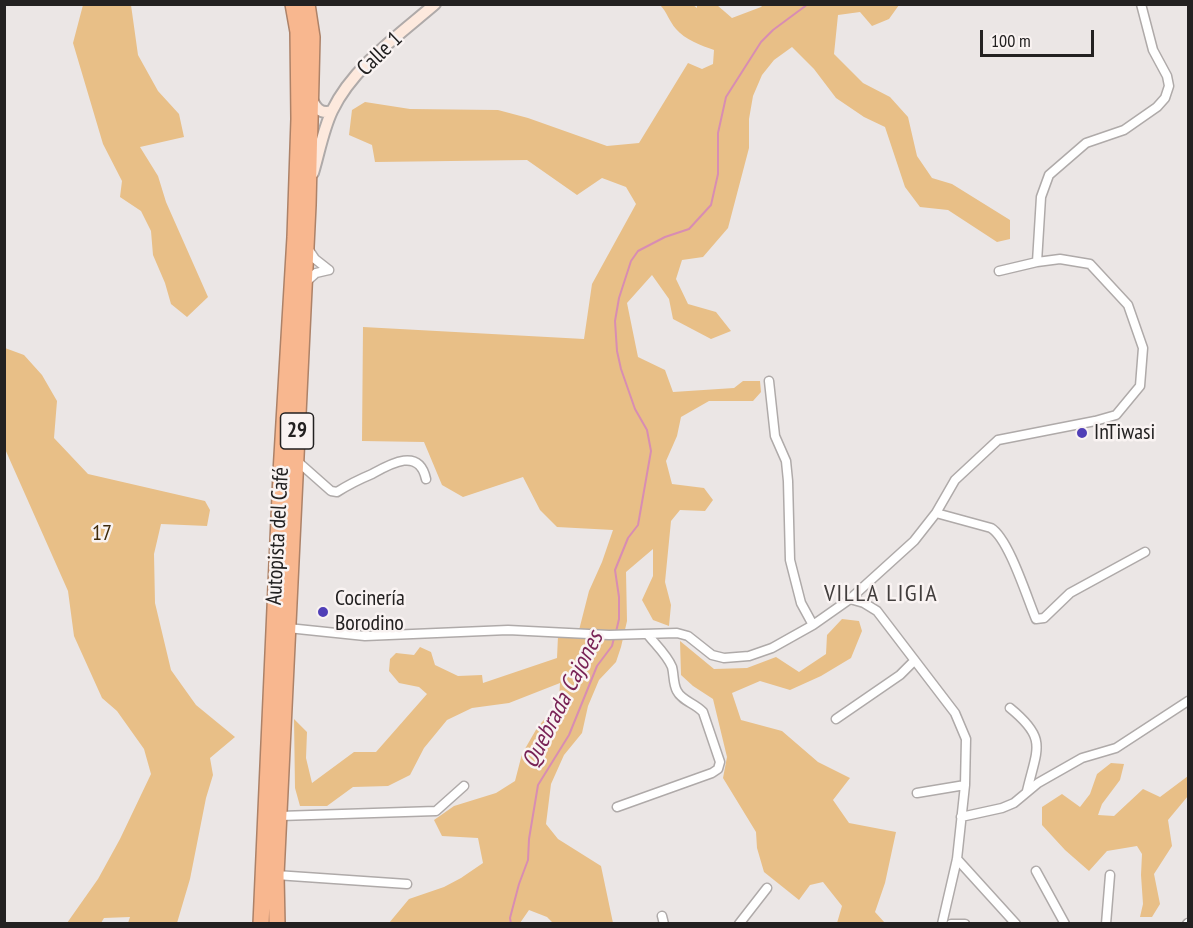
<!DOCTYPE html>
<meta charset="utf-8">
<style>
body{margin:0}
#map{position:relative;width:1193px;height:928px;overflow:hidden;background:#ebe6e5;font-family:"PT Sans Narrow",sans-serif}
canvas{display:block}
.frame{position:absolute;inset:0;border:6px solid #232121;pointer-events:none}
.scale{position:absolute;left:980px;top:30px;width:114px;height:27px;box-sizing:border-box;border:3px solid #232121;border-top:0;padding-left:8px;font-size:18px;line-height:21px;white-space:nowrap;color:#232121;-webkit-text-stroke:4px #f9f3f2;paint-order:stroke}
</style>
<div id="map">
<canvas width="1193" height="928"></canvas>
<div class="frame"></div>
<div class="scale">100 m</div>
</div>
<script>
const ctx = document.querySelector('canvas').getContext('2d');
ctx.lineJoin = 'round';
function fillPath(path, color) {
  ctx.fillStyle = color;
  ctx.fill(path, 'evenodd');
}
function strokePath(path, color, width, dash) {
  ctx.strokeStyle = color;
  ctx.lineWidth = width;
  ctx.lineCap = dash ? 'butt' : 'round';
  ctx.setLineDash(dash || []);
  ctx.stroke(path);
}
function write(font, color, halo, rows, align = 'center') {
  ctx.font = font + ' "PT Sans Narrow",sans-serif';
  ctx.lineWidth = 5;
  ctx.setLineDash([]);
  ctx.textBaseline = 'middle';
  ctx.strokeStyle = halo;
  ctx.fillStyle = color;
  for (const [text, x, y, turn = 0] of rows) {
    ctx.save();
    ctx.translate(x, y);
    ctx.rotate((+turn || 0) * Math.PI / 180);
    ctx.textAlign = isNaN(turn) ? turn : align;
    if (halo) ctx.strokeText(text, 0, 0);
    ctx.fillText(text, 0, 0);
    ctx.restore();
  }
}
const green = new Path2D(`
 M83,5h48l7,50 20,36 21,23 5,23 -44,10 18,29 8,26 42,95 -21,20 -16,-13 -6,-21 -12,-28 -2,-24 -10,-20 -21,-14 2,-16 -19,-37 -30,-101z
 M660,5h33l4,3v-3h20l15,13 29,-11 2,-2h136l-10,14 -17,7 -12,-14 -22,3 -4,39 29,29 27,14 18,20 9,39 15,22 20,6 58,36v19l-13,3 -49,-32 -28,-3 -15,-20 -20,-60 -21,-10 -28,-19 -22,-29 -22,-22 -18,13 -12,15 -9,21 -4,23v29l-21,80 -25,29 -21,3 -6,19 12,25 28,8 15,19 -20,8 -38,-20 -4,-20 -17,-24 -25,28 11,54 27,13 8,22 61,-4 9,-7h17l1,11 -8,9h-44l-28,16 -4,19 -11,25 6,23 32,4 9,12 -8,11 -25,-1 -9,11 -6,61 6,23 -2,21 -16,-6 -11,-20 11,-24v-27l-27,23 1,49 -6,26 -5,15 -17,18 -11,26 -6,27 -18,22 -13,29 -5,40 12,15 43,27 12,57h-60l-6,-6 -18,-7 -9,13h-131l20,-24 35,-12 17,-9 22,-15 -5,-25 -36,-2 -8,-16 20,-14 42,-13 19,-12 7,-27 15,-26 22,-26 1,-19 -51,20 -37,5 -25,12 -23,28 -14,27 -22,11 -35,1 -26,19h-27l-5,-18 -1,-69 13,13 -1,26 6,25 42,-31h22l51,-58 -8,-7 -20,-4 -10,-12 1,-12 6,-6 18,2 6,-8 11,5 4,13 23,11 24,-1 1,8 74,-25 1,-22 19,2 12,-47 13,-29 11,-32 -56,-3 -17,-17 -17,-33 -60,20 -21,-12 -18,-43 -62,-1 1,-114 221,12 8,-55 44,-80 -10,-17 -24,-9 -25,17 -50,-35 -152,2 -3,-17 -23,-10 3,-25 13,-8 45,7 88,1 30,8 79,28 32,-3 49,-80 14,6 11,-5 1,-14c-12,-4 -30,-11 -38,-21 -7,-8 -9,-17 -16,-24z
 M5,348l19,7 18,20 15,26 -3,37 34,36 117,27 5,9 -3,16 -46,-2 -7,30 1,49 16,67 25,35 39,32 -25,21 3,17 -7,23 -16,81 -13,44h-49l2,-6 -26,1 -3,5h-34l31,-44 22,-40 31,-65 -7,-25 -27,-38 -15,-13 -28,-62 -6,-45 -63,-142z
 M842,619l17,2 3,10 -11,27 -30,18 -31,14 -30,-9 -28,12 9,27 41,11 36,31 32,16 -17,22 16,23 47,9 -11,51 -10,29 10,11h-48l5,-17 -19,-24 -13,3 -11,15 -35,-28 -7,-24 -1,-16 -33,-54 4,-21 -14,-58 -20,-13 -12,-11 -1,-34 34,28 33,-1 29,-11 23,15 27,-18 1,-19z
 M1111,763l13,1 -4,16 -18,24 -4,11 16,1 29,-27 17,8 28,-21v20l-20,24 4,26 -18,28 6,30 -8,13h-12l3,-13 -2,-29 1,-21 -5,-8 -30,5 -18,20 -24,-21 -23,-25v-18l20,-13 18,13 10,-13 7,-20z`);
const stream = new Path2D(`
 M616,632l3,-13v-22l-4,-27 13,-32 10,-13 13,-74 -4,-21 -12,-21 -14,-40 -4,-18 -2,-30 4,-23 12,-37 7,-10 27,-14 24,-8 22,-24 7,-31v-41l8,-36 35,-55 12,-12 35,-26
 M511,924l-1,-6 9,-34 9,-24 1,-21 9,-54 31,-50 28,-69 15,-20 2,-8`);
const street = new Path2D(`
 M307,247l8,12 14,11
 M1037,262l4,-65 8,-22 37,-32 38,-13 33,-23 8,-9 4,-12 -2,-10 -14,-26 -12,-46
 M306,282l10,-9 13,-3
 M769,381l6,55 11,25 2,20 2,79 11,43 12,22
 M296,460l35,31 6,1c11,-7 23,-13 35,-18 18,-10 47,-27 54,5
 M936,513l55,15c18,11 36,70 45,91l8,-1 26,-25 75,-41
 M850,599l14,4 13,8 78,102 11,26 -1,46 -8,74 -15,65
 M288,628l77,8 143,-6 101,5 68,-2 11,3 24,19 12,3 25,-2 23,-8 41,-23 37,-26 64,-58 22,-28 19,-33 43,-40 97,-19 21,-6 24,-29 3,-38 -15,-43 -38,-41 -30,-5 -23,3 -38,9
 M1010,708c38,31 27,40 17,83
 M836,719l64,-44 14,-14
 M917,793l48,-8
 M617,807l95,-34 6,-4 2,-7 -17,-50c-8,-9 -21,-11 -26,-21 -4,-7 -3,-17 -5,-24 -5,-12 -16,-22 -24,-32
 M280,816l156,-5 28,-25
 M961,817l41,-9 12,-5 24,-20 44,-25 34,-10 72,-47
 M957,859l59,65
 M1036,871l29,53
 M276,875l131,9
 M662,916l2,8
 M739,924l28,-36
 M951,924h14
 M1106,924l4,-49
 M1187,924l1,-1`);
const secondary = new Path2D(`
 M311,97c4,10 9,18 21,14
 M313,173c6,-20 10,-43 19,-62 21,-44 67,-76 103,-107`);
const highway = new Path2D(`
 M261,924l20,-451 14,-236 4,-118 -1,-87 -5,-28
 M277,924l-1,-49 32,-670 4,-168 -5,-33`);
const markers = [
 [1082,433,6,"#503fb7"],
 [323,612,6,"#503fb7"]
];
const shields = [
 [297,431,33]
];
const shieldNames = [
 ["29",297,431]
];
const streetNames = [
 ["Calle 1",380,54,-44],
 ["Autopista del Café",278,536,-87]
];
const poiNames = [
 ["InTiwasi",1094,433],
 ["Cocinería",335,599],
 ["Borodino",335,624]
];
const parkNames = [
 ["17",102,534]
];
const neighbourhoodNames = [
 ["VILLA LIGIA",881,594]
];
const waterNames = [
 ["Quebrada Cajones",563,700,-63]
];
fillPath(green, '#e8bf87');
strokePath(stream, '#d88db3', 2);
strokePath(street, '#afaaa9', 11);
strokePath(secondary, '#afaaa9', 14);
strokePath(highway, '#ad8268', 18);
strokePath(street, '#fff', 8);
strokePath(secondary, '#fde9dd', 10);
strokePath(highway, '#f8b78f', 15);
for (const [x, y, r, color] of markers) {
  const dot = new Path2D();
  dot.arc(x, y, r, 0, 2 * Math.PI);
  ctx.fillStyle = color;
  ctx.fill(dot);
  strokePath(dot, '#f9f3f2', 2);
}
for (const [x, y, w] of shields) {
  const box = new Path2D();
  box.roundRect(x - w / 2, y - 18, w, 36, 4.5);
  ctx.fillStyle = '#f9f3f2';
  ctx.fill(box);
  strokePath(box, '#232121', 1.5);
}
write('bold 21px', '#232121', null, shieldNames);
write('22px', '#232121', '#f9f3f2', streetNames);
write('22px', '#232121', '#f9f3f2', poiNames, 'left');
write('22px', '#3e2a0c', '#f9f3f2', parkNames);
ctx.letterSpacing = '1.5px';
write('24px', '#423e3d', '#f9f3f2', neighbourhoodNames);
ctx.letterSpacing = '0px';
write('italic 24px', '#792356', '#f9f3f2', waterNames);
</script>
